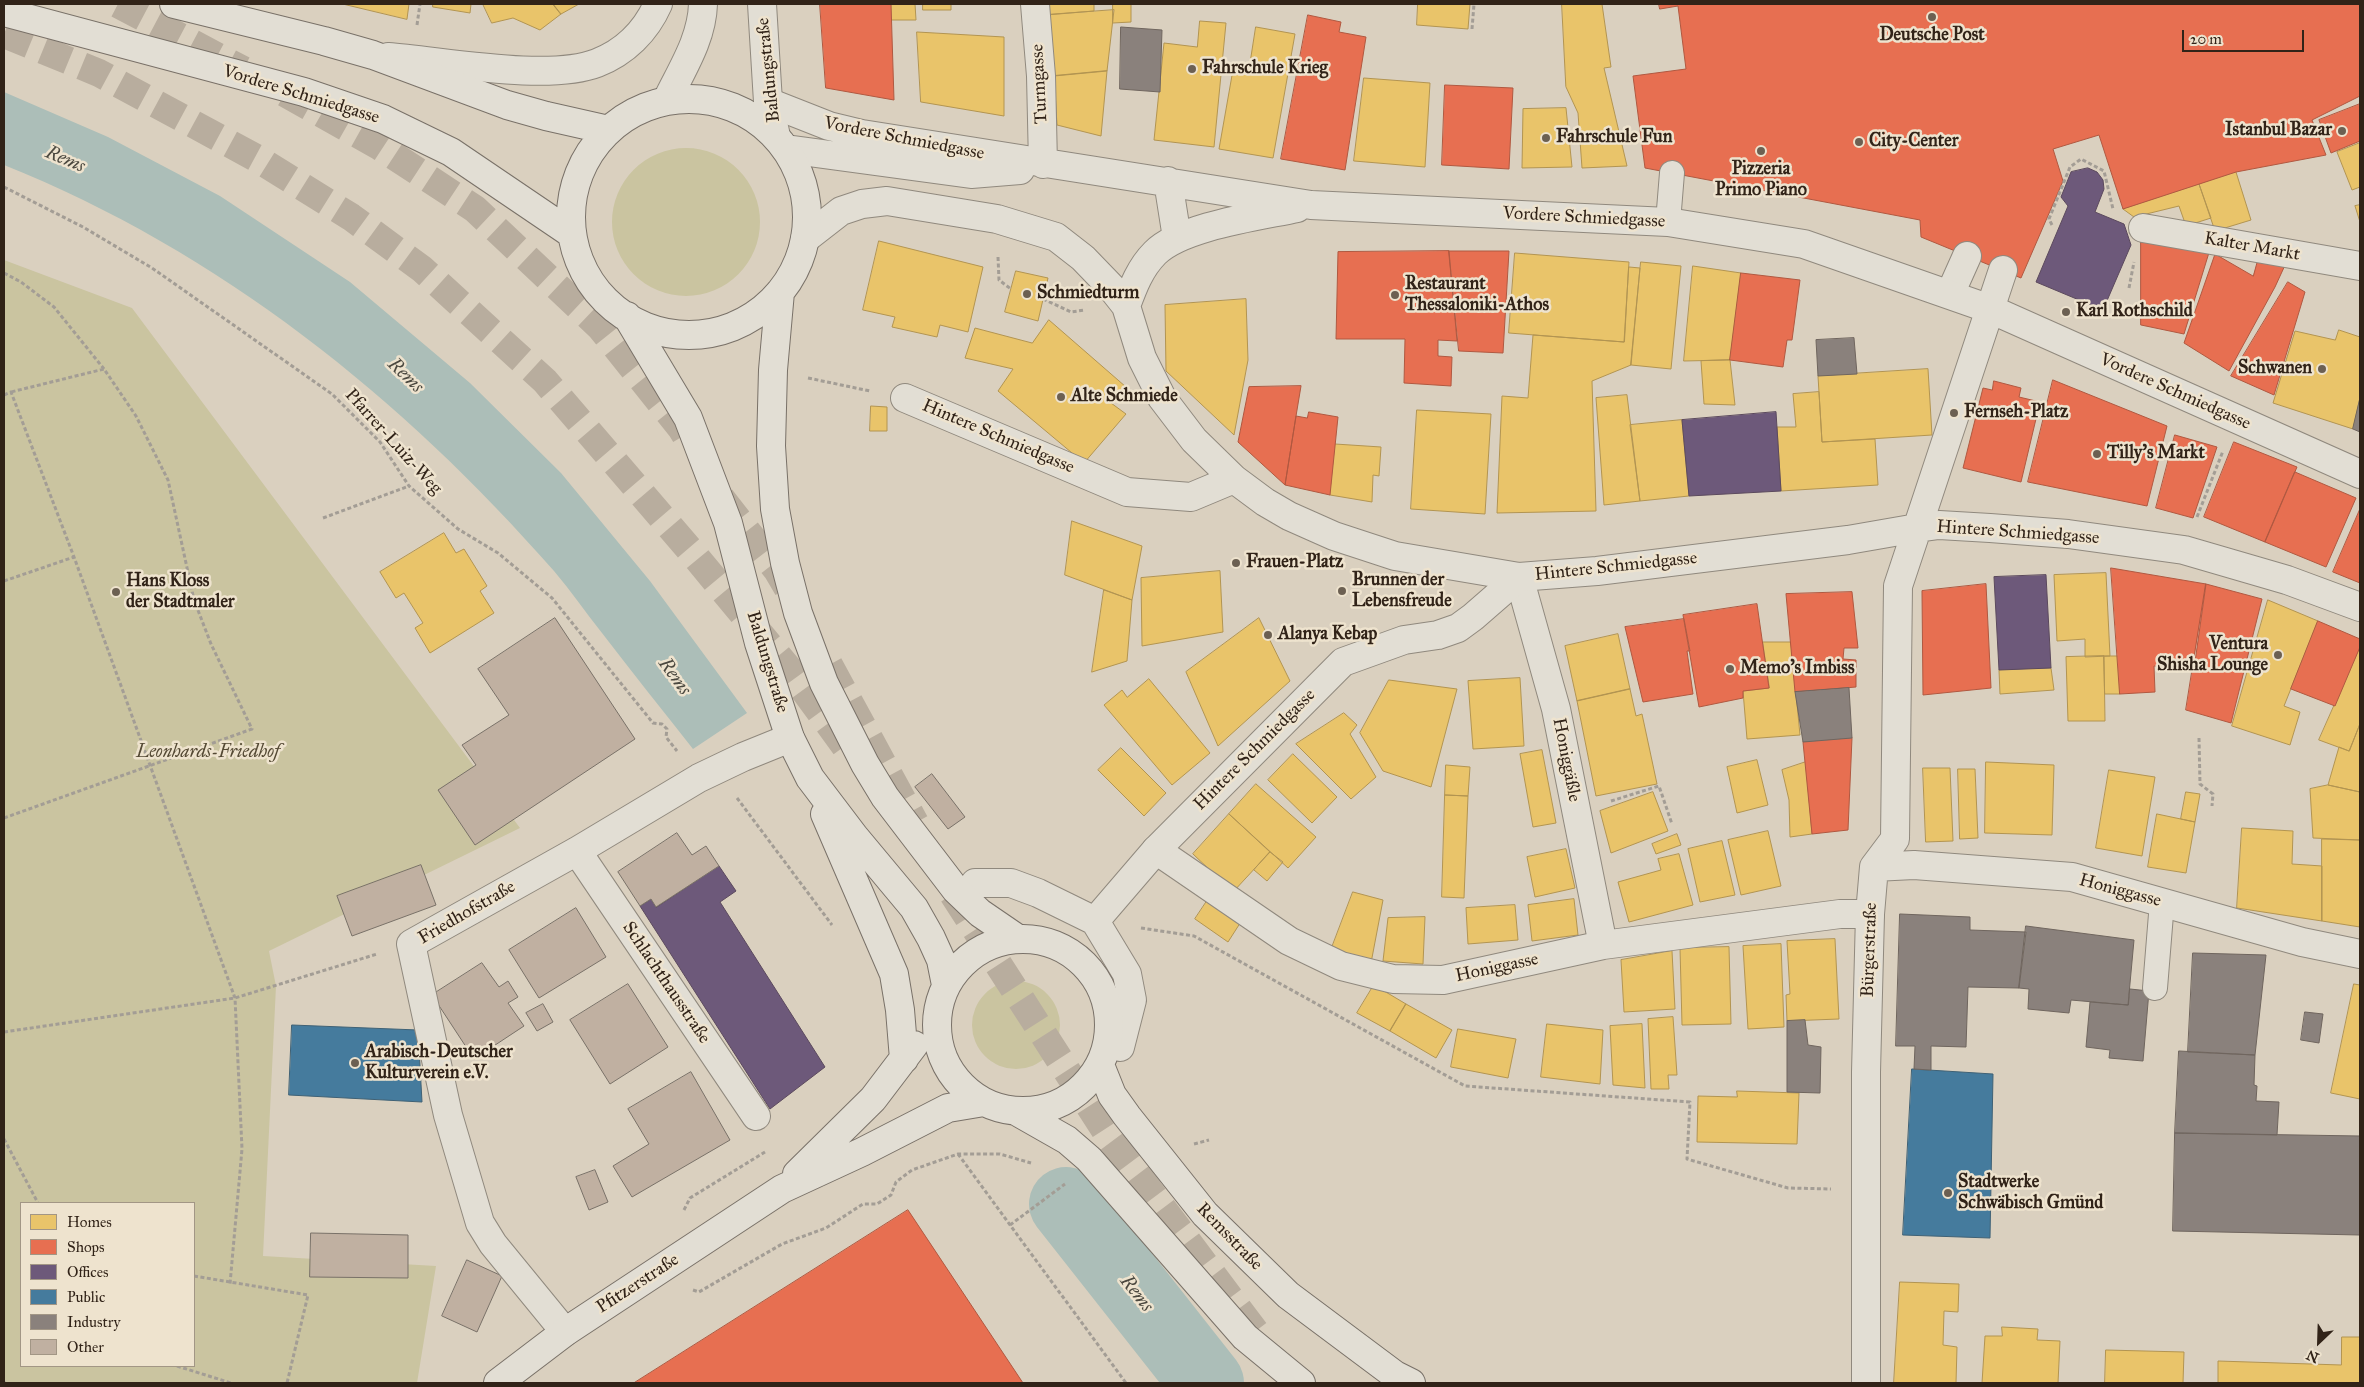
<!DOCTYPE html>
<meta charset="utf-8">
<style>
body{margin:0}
#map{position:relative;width:2364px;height:1387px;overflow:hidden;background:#dad0bf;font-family:"IM FELL Great Primer",serif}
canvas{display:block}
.frame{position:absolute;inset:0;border:5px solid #312318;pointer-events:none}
.legend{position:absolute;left:20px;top:1202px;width:175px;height:165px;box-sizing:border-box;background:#eee3ce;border:1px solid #a29685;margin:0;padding:6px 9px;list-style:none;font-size:15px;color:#312318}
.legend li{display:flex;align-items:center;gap:10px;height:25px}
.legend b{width:25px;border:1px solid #a29685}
.north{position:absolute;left:2294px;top:1317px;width:50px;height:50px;-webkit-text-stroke:4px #eee3ce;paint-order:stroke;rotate:204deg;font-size:14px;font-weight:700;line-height:20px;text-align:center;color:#312318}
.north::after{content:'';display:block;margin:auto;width:18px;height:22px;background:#312318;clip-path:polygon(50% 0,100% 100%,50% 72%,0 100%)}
.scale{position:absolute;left:2182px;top:30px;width:122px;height:22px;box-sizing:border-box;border:2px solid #312318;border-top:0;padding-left:6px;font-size:15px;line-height:18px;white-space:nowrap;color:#312318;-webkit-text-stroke:4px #eee3ce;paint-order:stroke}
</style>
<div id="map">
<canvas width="2364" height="1387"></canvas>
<div class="frame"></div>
<ul class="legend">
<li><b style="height:14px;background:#e9c46a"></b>Homes</li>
<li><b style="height:14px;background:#e76f51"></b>Shops</li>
<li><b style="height:14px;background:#6d597a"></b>Offices</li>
<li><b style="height:14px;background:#457b9d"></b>Public</li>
<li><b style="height:14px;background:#8a817c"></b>Industry</li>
<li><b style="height:14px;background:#c0b0a1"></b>Other</li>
</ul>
<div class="north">N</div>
<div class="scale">20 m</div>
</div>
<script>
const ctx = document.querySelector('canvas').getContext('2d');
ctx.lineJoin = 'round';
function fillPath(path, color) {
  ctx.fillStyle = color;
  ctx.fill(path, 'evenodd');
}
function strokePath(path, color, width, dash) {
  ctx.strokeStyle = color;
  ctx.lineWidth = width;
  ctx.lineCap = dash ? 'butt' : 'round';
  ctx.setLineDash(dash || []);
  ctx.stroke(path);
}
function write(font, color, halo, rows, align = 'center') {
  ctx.font = font + ' "IM FELL Great Primer",serif';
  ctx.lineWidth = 5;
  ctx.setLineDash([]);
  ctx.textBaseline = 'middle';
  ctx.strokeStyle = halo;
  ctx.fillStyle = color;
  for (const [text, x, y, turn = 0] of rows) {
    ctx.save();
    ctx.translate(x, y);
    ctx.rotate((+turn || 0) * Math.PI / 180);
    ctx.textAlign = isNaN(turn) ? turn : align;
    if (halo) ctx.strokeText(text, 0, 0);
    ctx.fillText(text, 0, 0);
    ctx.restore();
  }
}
const green = new Path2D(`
 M612 222a74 74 0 1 1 148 0a74 74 0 1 1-148 0Z
 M4,260l128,48 388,520 -251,123 7,35 -13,270 173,10 -19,117h-413zM21,1203h173v163h-173z
 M972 1025a44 44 0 1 1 88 0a44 44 0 1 1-88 0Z`);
const water = new Path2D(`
 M4,92l104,45 112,59 130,86 120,101 91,90 89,108 97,132 -54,36c-30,-38 -61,-77 -91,-116 -16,-20 -31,-42 -48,-62 -151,-173 -335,-320 -550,-406z`);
const homes = new Path2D(`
 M343,4h66l-2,15z
 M433,4h38l-1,9 -37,-6z
 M483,4h70l8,10 -21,16 -27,-12 -21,5z
 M553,4h26l-18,10z
 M891,4h24l1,16h-25z
 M923,4h28v6h-28z
 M1045,4h49v7l-48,4z
 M1113,4h18v18l-18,1z
 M1418,4h52l-2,25 -51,-4z
 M1562,4h40l9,63 -7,1 23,98 -45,2 -4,-55 -12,-26z
 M1114,10l-7,61 -53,5 -8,-61z
 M1200,21l26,2 -12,124 -60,-7 10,-97 33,4z
 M1256,27l39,7 -22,124 -54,-9 15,-85 15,3z
 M917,32l87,5v79l-83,-14z
 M1107,71l-6,65 -44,-11 -3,-49z
 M1364,78l66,5 -5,84 -71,-6z
 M1566,108l6,59 -50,1 1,-59z
 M2360,143v44l-8,3 -15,-38z
 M2236,172l15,48 -36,11 -16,-47z
 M2199,184l12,34 -25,8 -7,-20 -45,11 -11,-8z
 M2360,205v17l-5,-16z
 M879,241l104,26 -15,65 -28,-7 -3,12 -45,-10 3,-10 -32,-7z
 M1515,253l114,9 -5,80 -115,-9z
 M1641,262l40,4 -10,103 -40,-4z
 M1693,266l48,7 -11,87 -46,1z
 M1629,267l11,1 -9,97 -39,16 4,130 -99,2 5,-117 26,2 5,-63 91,7z
 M1016,271l32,7 -10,43 -33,-9z
 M1246,299l2,61 -14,75 -68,-64 -1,-66z
 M1049,320l77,67 -15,16 15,11 -42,49 -86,-72 15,-22 -48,-11 10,-30 57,15z
 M2339,330l21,7v61l-7,31 -80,-26 22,-72 40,9z
 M1730,360l5,45 -31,-1 -3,-43z
 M1928,369l4,66 -110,7 -4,-66z
 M1819,392l3,50 53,-3 3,46 -97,6 -4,-64h19l-3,-33z
 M1627,395l13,106 -36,4 -8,-107z
 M871,406l16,1v24h-17z
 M1417,410l74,4 -6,100 -74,-5z
 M1682,420l7,76 -49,5 -10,-76z
 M1335,444l46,3 -2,29 -6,-1 -1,27 -42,-7z
 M1072,521l70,25 -10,54 -67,-25z
 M444,533l12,20 8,-4 23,37 -7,5 14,22 -64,40 -15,-25 8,-5 -19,-30 -8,5 -16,-26z
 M1220,571l3,61 -81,14 -1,-68z
 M2106,573l4,83 -25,1v-18l-28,2 -3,-66z
 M1104,590l28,10 -5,61 -35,11z
 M2268,600l50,21 -34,85 16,6 -10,33 -58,-19z
 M1259,618l31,63 -72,65 -32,-74z
 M1618,634l12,55 -53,12 -12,-55z
 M1763,642h28l9,93 -53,4 -4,-48 26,-3z
 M2360,647v77l-11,27 -30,-11z
 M2104,656h14l2,38h-15z
 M2104,656l1,65h-37l-2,-64z
 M2051,668l3,22 -54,4 -1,-24z
 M1520,678l4,68 -51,3 -5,-68z
 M1149,679l61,74 -38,32 -68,-80 18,-15 5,7z
 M1389,680l68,9 -26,98 -48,-16 -23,-38z
 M1630,689l6,27 6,-2 15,70 -61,12 -19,-95z
 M1344,713l13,12 -7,9 26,43 -25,22 -55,-55z
 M2360,724v68l-32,-7 11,-38 10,4z
 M1121,748l45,45 -22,23 -46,-46z
 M1542,750l14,73 -23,4 -13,-73z
 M1293,754l44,43 -25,26 -44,-43z
 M1757,760l11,45 -31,8 -10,-46z
 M1806,762l6,72 -22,3 -1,-37 -7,-30z
 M1986,762l68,3 -2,70 -67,-2z
 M1446,765l24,2 -2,29 -23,-1z
 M1923,768h27l3,73 -27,1z
 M1958,769h17l3,69 -18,1z
 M2109,770l46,7 -13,79 -46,-8z
 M1256,784l60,53 -28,31 -59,-54z
 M2328,785l32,7v48l-47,-2 -3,-49z
 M1653,792l15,39 -57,22 -11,-42z
 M2186,792l14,2 -5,28 -14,-3z
 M1445,795l23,1 -4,102 -22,-1z
 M1229,814l41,38 -37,40 -40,-38z
 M2157,814l38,8 -9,51 -38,-6z
 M2242,828l51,3 -1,33 30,2v55l-85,-13z
 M1768,831l13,55 -40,9 -13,-55z
 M1677,834l4,11 -25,9 -4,-10z
 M2322,839l38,1v87l-38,-6z
 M1722,841l13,54 -35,7 -12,-53z
 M1566,849l9,39 -40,9 -8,-40z
 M1270,852l13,10 -16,19 -13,-11z
 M1679,854l14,51 -64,17 -11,-40 43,-12 -3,-11z
 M1353,892l30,8 -12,63 -40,-13z
 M1211,895l33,22 -16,25 -33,-23z
 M1574,899l4,36 -46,6 -4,-36z
 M1515,905l3,35 -50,4 -2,-36z
 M1425,917l-2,47 -40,-3 5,-43z
 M1835,939l4,80 -52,2 -1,-26 4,-1 -3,-53z
 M1781,944l3,83 -36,2 -5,-83z
 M1729,947l2,77 -49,1 -2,-77z
 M1672,951l3,58 -51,3 -3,-52z
 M2354,984l6,1v114l-29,-6z
 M1374,985l32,19 -16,27 -33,-18z
 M1406,1004l46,26 -16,28 -46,-27z
 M1673,1017l4,58h-9l1,14h-18l-3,-70z
 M1547,1024l56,6 -3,54 -59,-7z
 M1642,1024l3,64 -32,-3 -3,-59z
 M1458,1029l58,10 -8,39 -57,-11z
 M1737,1091l62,2 -2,51 -100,-2 1,-46 39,1z
 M1900,1282l59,2 -1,28 -14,-1 -1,34 14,2 -1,36h-62z
 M2002,1327l36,2 -1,11 23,1 -2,42h-76l3,-47h17z
 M2342,1337h18v46h-142v-22l123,4z
 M2106,1350l78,2 -1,31h-78z`);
const shops = new Path2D(`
 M820,4h71l3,96 -68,-12z
 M1659,4h701v92l-48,24 14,35 -90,17 -113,37 -24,-74 -46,14 10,32 -42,97 -100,-41 -1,-17 -275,-52 -12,-92 53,-7 -8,-63 -18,3z
 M1308,15l33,7 -2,10 27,5 -21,133 -64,-11z
 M1445,85l68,3 -4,81 -67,-4z
 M2360,104v37l-29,12 -12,-33z
 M2141,237l70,9 -27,88 -43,-9z
 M1449,251l8,90 -19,-1v16l14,1 -1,29 -47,-3 1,-44h-69l2,-87z
 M1449,251h60l-6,102 -44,-2z
 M2260,253l26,10 -11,24 -46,84 -45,-28 31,-89 38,22z
 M1741,273l59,7 -8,60h-5l-4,27 -53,-7z
 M2288,282l17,10 -31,103 -43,-19z
 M2053,380l114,46 -20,80 -119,-24z
 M1994,381l27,7 -2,9 21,5 -19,80 -58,-14 20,-80 9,2z
 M1301,386l-5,30 -11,69 -47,-43 11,-55z
 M1309,412l29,5 -8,78 -45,-10 11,-69 11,2z
 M2175,435l42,12 -24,71 -37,-10z
 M2234,442l63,25 -32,75 -61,-25z
 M2295,472l61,26 -30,69 -61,-25z
 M2360,509v74l-27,-11z
 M2111,568l95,16 -12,85 -40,-3 1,26 -35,2z
 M1986,584l5,104 -68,7 -1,-104z
 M2206,584l56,15 -31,124 -45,-13z
 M1852,592l6,56h-14l-1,11 13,1v27l-61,5 -9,-98z
 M1757,604l12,84 -26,3v7l-44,9 -16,-92z
 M1684,619l6,32h-3l6,43 -50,8 -18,-75z
 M2318,621l42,18v8l-25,59 -44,-17z
 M1852,738l-4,92 -36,4 -9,-92z
 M908,1210l115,173h-389z`);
const offices = new Path2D(`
 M2088,168l9,4 6,8 1,9 -9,23 29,12 7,21 -28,65 -67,-28 32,-76 -7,-9 10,-25z
 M1776,412l5,79 -92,5 -7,-76z
 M2046,575l5,93 -52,2 -5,-93z
 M719,866l17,25 -16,11 105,165 -55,42 -130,-203 11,-7 5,8z`);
const public = new Path2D(`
 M292,1025l126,5 4,72 -133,-7z
 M1912,1069l81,5 -3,164 -87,-3z`);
const industry = new Path2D(`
 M1121,27l41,3 -2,62 -40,-3z
 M1854,338l3,36 -39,2 -2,-36z
 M2360,398v34l-7,-3z
 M1849,688l3,50 -49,4 -8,-50z
 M1900,914l70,3v13l56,2 -7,56 -51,-1 -2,60 -35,-1v24l-17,-1 1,-23h-19z
 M2026,926l108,14 -6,65 -57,-5 -2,13 -41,-4 1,-20 -10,-1z
 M2193,953l73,2 -11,100 -67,-3z
 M2130,989l19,2 -6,70 -34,-3 1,-8 -24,-3 4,-45 38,3z
 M2305,1012l18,2 -4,29 -18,-3z
 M1805,1020l3,25 13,2 -1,46 -33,-1v-71z
 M2179,1051l76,4 -1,30 3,1 -1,15 23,1 -2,33 -102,-2z
 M2175,1133l185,3v99l-187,-4z`);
const river = new Path2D(`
 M1066,1204l141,179`);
const building = new Path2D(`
 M555,618l80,121 -160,106 -37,-55 38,-25 -14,-20 47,-30 -31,-46z
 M932,774l33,43 -17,12 -33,-42z
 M677,833l15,22 14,-9 13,20 -63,41 -5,-8 -11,7 -22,-34z
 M421,865l15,40 -84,31 -15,-40z
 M576,908l30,49 -67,41 -30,-48z
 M482,963l17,24 9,-6 10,16 -10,6 16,23 -50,33 -42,-64z
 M628,984l40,63 -58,37 -40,-64z
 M543,1004l10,18 -16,9 -11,-18z
 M691,1072l39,68 -98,57 -19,-31 36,-22 -21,-35z
 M595,1170l13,32 -19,8 -13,-33z
 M311,1233l97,2v43l-98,-1z
 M467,1260l35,16 -25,56 -35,-16z`);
const trunkTunnel = new Path2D(`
 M118,4l125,66
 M4,34l95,39 159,86 93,58 71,52 123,112 150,175 93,112 65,89
 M285,93l94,53 96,63 125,118 81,101 8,13
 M721,498l56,72 13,22
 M829,665l86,158
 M953,894l159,247 148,197`);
const path = new Path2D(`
 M417,25l3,-21
 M1472,29l2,-25
 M4,187l79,40 69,41 180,126 48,48 29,44 49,43 40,24 54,45 101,125 9,1 5,5 -1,8 11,14
 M2052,225l-3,-6 21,-52 11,-8 23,12 9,38
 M998,257l1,23 12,9
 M4,273l17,9 33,25 50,62
 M2129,288l5,-26
 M1043,299l28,13 14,-2
 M808,378l62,13
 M4,395l7,-3 63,165 161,441 7,151 -12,135
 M2197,517l26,-66
 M323,518l86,-32
 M4,581l70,-24
 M2199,738l1,46 13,10 -1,12
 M737,798l95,127
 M1611,801l48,-15 13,38
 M4,818l248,-89 -41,-85 -17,-44 -26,-120 -32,-64 -32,-47 -93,23
 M1141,928l53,8 271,150 225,16 -3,57 101,29 43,1
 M4,1032l231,-34 142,-44
 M4,1139l34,64
 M1194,1144l15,-4
 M958,1154l168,229
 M684,1210l6,-12 75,-46
 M1010,1225l55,-41
 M194,1276l114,19 -21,88
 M693,1290l6,2 83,-48 44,-16 37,-24h14l14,-9 5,-13 16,-12 46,-16h42l31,9
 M177,1366l54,17
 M4,1382l1,1`);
const service = new Path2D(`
 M1668,222l4,-49
 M2155,988l7,-86`);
const pedestrian = new Path2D(`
 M1950,294l17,-38
 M1990,309l13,-39
 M1519,577l37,132 47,236
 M975,883h36l27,10 57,28
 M1095,921l61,-71 133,91 52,25 52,13 50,1 160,-35 237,-31h30
 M1095,921l32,53 5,26 -12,47`);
const minor = new Path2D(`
 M1035,4l6,72 2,88
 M768,102l61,24 33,8 449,71 357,17 136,22 186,65 370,165
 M786,149l185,25 49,-4
 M1168,181l9,57
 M2143,228l217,38
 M805,239l36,-28 21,-7 25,-3 110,18 59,18 27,21 28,29 15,19 16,52 20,40 32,42 40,39 31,23 24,14 45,20 61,20 124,21 78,-6 251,-31 69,-12 22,-3 51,3 78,6 116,16 103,30 73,27
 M1126,306c7,-19 14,-38 29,-53 27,-27 105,-37 142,-45
 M905,398l222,94 64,5 43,-18
 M1156,850l187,-188 61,-22 34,-5 20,-7 15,-11 46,-40
 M577,851l179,265
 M1874,867l40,-2 158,12 230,65 58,12
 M565,1332l-72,-88 -13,-21 -32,-108 -37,-171 166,-93 122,-73 44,-21 47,-19
 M1866,1383v-311l4,-158 4,-47 21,-28 3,-253 92,-277`);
const tertiary = new Path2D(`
 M762,4l6,98 8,34
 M388,57c54,4 160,25 209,6 28,-11 49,-32 61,-59
 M667,100c15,-31 35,-61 36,-96`);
const secondary = new Path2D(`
 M174,4l150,37 49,14 134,50 39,11 62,14
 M4,12l300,80 79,27 68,33 121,82
 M571 217a118 118 0 1 1 236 0a118 118 0 1 1-236 0Z
 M780,292l-7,78 -2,76 4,63 10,54 13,50 26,70 41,81 20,33 71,93 24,23 38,26
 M627,316l61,102 40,105 31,120 31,95 20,40 44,58 60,72 17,30 10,22 5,25
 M825,814l69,160 6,36 4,49
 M937 1025a86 86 0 1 1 172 0a86 86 0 1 1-172 0Z
 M1100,1065l12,30 15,21 78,98 83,81 107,80 16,8
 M1016,1111l51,29 22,19 156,178 56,46
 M797,1174l76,-75 41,-54
 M498,1383l67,-51 217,-143 80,-37 86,-44 36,-6`);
const markers = [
 [1932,17,5,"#6c6052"],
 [1192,69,5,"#6c6052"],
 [2342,131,5,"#6c6052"],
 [1546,138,5,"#6c6052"],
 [1859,142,5,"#6c6052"],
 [1761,151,5,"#6c6052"],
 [1027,294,5,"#6c6052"],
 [1395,295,5,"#6c6052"],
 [2066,312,5,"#6c6052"],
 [2322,369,5,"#6c6052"],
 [1061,397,5,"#6c6052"],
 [1954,413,5,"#6c6052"],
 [2097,454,5,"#6c6052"],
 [1236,563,5,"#6c6052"],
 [1342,591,5,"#6c6052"],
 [116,592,5,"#6c6052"],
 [1268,635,5,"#6c6052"],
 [2278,655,5,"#6c6052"],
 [1730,669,5,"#6c6052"],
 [355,1063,5,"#6c6052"],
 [1948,1193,5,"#6c6052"]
];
const poiNames = [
 ["Deutsche Post",1932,36,"center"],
 ["Fahrschule Krieg",1202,69],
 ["Istanbul Bazar",2332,131,"right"],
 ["Fahrschule Fun",1556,138],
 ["City-Center",1869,142],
 ["Pizzeria",1761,170,"center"],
 ["Primo Piano",1761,191,"center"],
 ["Restaurant",1405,285],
 ["Thessaloniki-Athos",1405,306],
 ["Schmiedturm",1037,294],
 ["Karl Rothschild",2076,312],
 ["Schwanen",2312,369,"right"],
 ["Alte Schmiede",1071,397],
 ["Fernseh-Platz",1964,413],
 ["Tilly's Markt",2107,454],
 ["Frauen-Platz",1246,563],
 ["Brunnen der",1352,581],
 ["Lebensfreude",1352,602],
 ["Hans Kloss",126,582],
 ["der Stadtmaler",126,603],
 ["Alanya Kebap",1278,635],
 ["Ventura",2268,645,"right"],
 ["Shisha Lounge",2268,666,"right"],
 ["Memo's Imbiss",1740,669],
 ["Arabisch-Deutscher",365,1053],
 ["Kulturverein e.V.",365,1074],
 ["Stadtwerke",1958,1183],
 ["Schwäbisch Gmünd",1958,1204]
];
const streetNames = [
 ["Baldungstraße",769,70,-96],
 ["Turmgasse",1040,84,-93],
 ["Vordere Schmiedgasse",301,95,17],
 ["Vordere Schmiedgasse",904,139,11],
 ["Vordere Schmiedgasse",1584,218,3],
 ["Kalter Markt",2252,247,10],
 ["Vordere Schmiedgasse",2175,392,24],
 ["Hintere Schmiedgasse",998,437,23],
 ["Pfarrer-Luiz-Weg",393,442,48],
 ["Hintere Schmiedgasse",2018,533,4],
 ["Hintere Schmiedgasse",1616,567,-6],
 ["Baldungstraße",767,662,73],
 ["Hintere Schmiedgasse",1255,750,-45],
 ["Honiggäßle",1566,760,79],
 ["Honiggasse",2120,891,15],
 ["Friedhofstraße",467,913,-30],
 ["Bürgerstraße",1870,950,-88],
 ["Honiggasse",1497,968,-12],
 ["Schlachthausstraße",666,983,56],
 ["Remsstraße",1229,1237,46],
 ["Pfitzerstraße",638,1284,-33]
];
const parkNames = [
 ["Leonhards-Friedhof",208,753]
];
const waterNames = [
 ["Rems",65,160,23],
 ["Rems",405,376,44],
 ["Rems",674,677,54],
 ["Rems",1136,1294,52]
];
fillPath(green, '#cac4a0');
fillPath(water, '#acbeb8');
fillPath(homes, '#e9c46a');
strokePath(homes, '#b29451', 1);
fillPath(shops, '#e76f51');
strokePath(shops, '#b05840', 1);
fillPath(offices, '#6d597a');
strokePath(offices, '#5b495d', 1);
fillPath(public, '#457b9d');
strokePath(public, '#3f6175', 1);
fillPath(industry, '#8a817c');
strokePath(industry, '#6f655e', 1);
strokePath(river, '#acbeb8', 74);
fillPath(building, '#c0b0a1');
strokePath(building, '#797168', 1);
strokePath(trunkTunnel, '#b8ad9e', 28, [28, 14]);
strokePath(service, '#90897e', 26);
strokePath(pedestrian, '#90897e', 30);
strokePath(minor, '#90897e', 30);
strokePath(tertiary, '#90897e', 30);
strokePath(secondary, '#797168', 30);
strokePath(path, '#a39d95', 3, [4, 2.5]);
strokePath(service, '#e2ded4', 24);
strokePath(pedestrian, '#e2ded4', 28);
strokePath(minor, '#e2ded4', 28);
strokePath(tertiary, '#e2ded4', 28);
strokePath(secondary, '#e2ded4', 28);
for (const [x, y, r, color] of markers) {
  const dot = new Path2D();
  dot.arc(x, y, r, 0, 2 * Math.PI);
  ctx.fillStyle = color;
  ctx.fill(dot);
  strokePath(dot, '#eee3ce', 2);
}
write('bold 18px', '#312318', '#eee3ce', poiNames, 'left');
write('18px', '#312318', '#eee3ce', streetNames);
write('italic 18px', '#544934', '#eee3ce', parkNames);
write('italic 19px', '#4b483f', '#eee3ce', waterNames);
</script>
